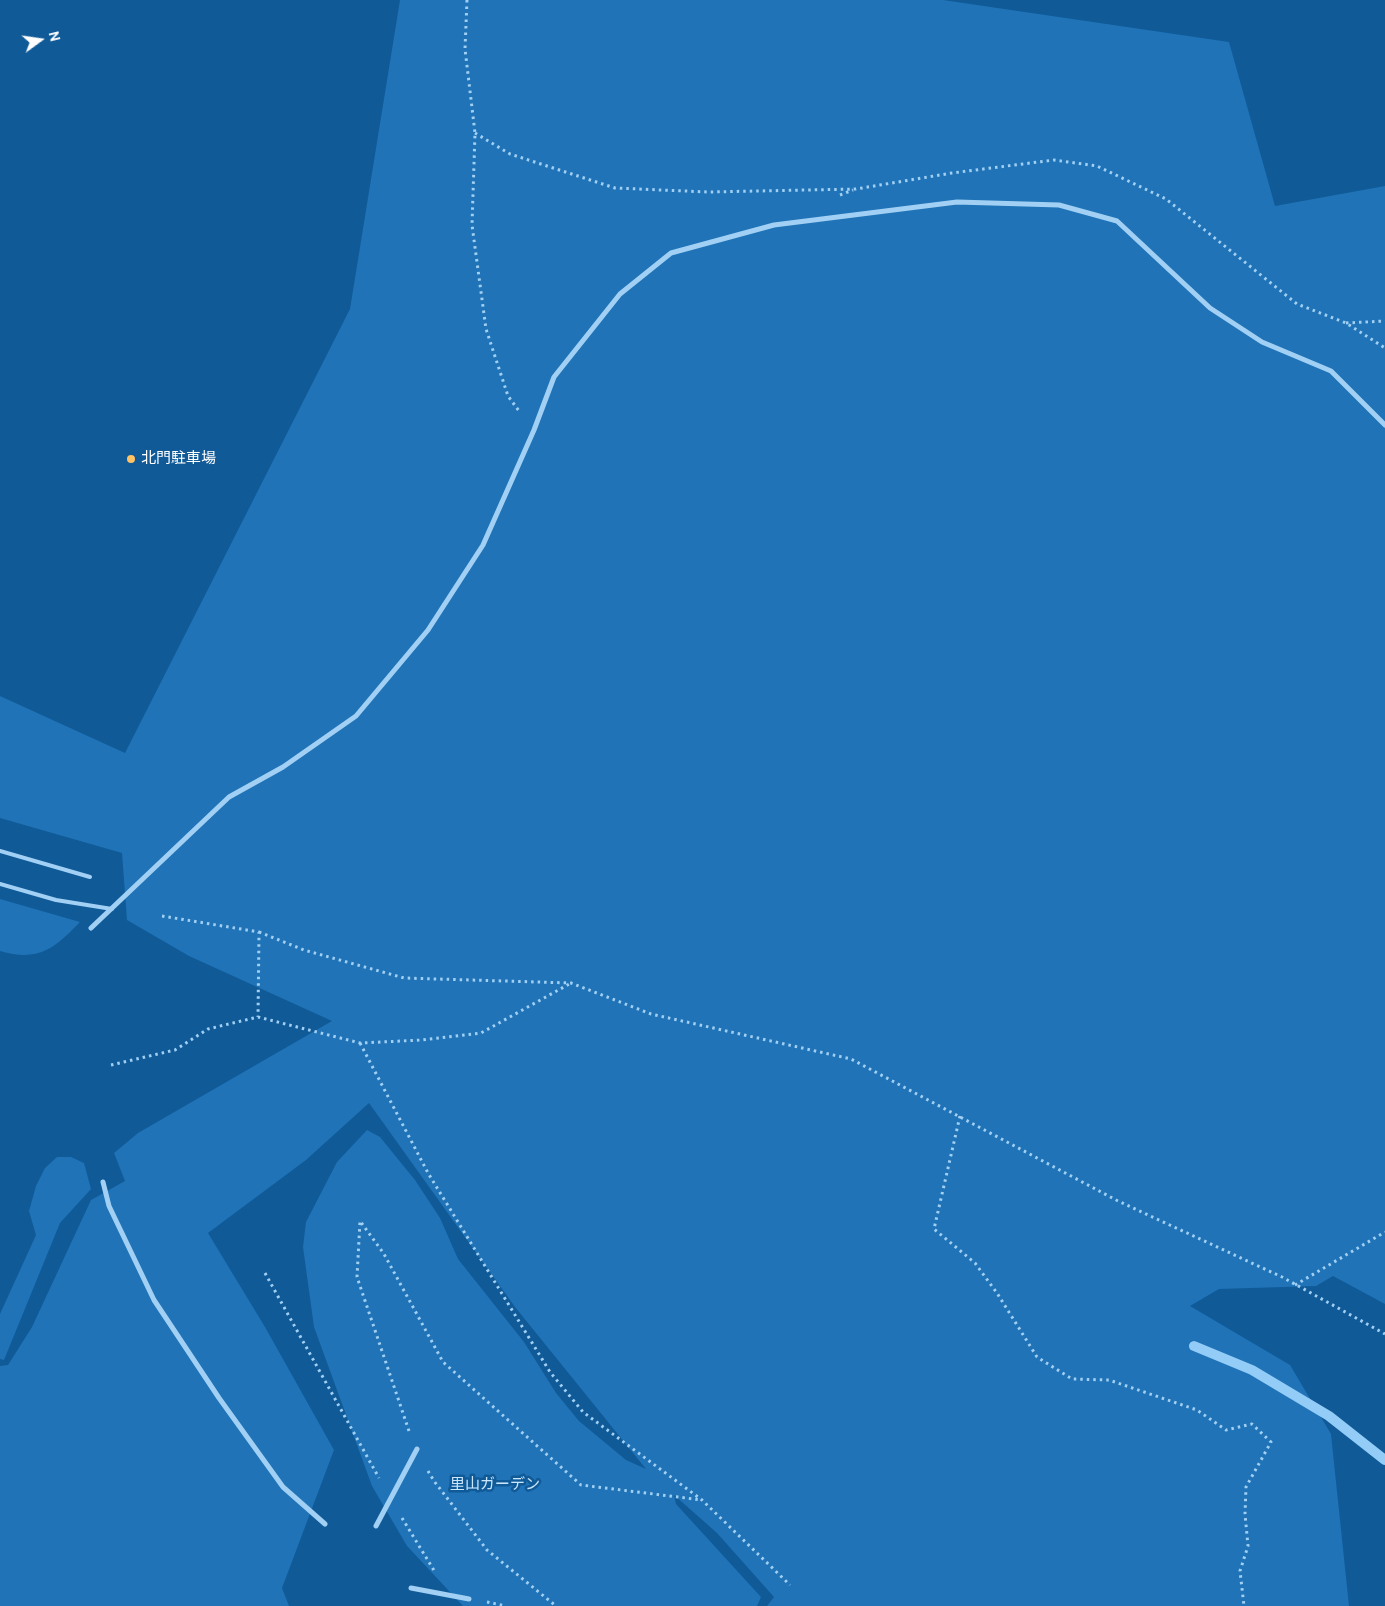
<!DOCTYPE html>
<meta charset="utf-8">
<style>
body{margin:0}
#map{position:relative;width:1385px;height:1606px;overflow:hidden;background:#105a98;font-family:Cabin,sans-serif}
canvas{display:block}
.north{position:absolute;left:15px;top:15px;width:50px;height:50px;-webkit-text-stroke:4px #105a98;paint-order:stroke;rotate:76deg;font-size:14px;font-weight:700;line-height:20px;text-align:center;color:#fff}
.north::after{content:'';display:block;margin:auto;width:18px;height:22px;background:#fff;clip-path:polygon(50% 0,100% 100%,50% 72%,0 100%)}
</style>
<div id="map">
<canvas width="1385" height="1606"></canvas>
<div class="north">N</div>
</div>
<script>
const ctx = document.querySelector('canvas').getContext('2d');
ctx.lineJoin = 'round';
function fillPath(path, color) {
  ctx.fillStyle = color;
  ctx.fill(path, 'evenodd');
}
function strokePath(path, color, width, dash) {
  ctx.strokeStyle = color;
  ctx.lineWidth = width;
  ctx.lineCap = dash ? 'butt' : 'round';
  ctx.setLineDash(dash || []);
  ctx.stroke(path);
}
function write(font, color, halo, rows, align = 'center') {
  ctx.font = font + ' Cabin,"Noto Sans JP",sans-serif';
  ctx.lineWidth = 5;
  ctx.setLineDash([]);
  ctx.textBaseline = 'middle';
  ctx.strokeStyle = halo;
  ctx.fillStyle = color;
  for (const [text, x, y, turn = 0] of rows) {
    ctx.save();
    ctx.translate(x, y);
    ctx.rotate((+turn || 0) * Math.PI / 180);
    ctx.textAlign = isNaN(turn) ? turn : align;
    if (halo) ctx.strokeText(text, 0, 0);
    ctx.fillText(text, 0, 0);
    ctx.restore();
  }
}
const green = new Path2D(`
 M400,0h543l286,42 46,164 110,-20v1118l-52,-28 -17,10 -97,3 -29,17 100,59 41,69 18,172h-582l7,-9 -57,-64 -43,-38 2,9 85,93 -4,9h-294l-56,-60 -35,-60 -58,-159 -11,-80 3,-25 31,-60 30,-32 13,7 35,43 25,38 18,41 66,83 32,51 23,28 47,39 20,9 -131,-162 -146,-204 -63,57 -98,73 57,94 69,123 -52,138 7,18h-289v-240l8,-1 24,-38 59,-127 34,-19 -11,-28 24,-20 194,-112 -143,-65 -62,-36 -5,-67 -122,-35v-122l125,57 225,-444z
 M0,899l80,23c-26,27 -42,40 -80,29z
 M57,1157h14l13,6 7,26 -31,34 -56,137 -4,-1v-45l36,-79 -7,-24 7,-25 9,-18z`);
const stream = new Path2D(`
 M1194,1346l58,24 77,46 56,44`);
const path = new Path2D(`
 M467,0l-2,49 10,84 -3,92 14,104 22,67 11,15
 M475,133l35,21 105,34 93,4 148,-3 96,-16 102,-13 43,6 69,33 131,105 49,19 39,25
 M840,195l13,-5
 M1346,323l39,-2
 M162,916l97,16 -1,85
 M259,932l45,18 100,28 167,5 80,31 200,45 267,142 164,76 103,57
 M360,1043l68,130 122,199 33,40 119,88 88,85
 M111,1065l64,-15 33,-21 50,-12 102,26 62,-3 59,-7 90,-50
 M960,1116l-26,113 41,34 22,30 40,64 35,22 37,1 88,30 29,20 26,-6 19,18 -25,45 -1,27 3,32 -8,25 4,35
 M265,1273l114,205
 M1295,1285l90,-53
 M409,1431l-52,-154 3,-56 24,33 59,108 138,123 121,15
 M428,1471l6,10 53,69 69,56
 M402,1518l33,54
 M487,1602l19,4`);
const lane = new Path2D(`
 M0,851l90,26
 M0,884l56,16 56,9`);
const street = new Path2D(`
 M91,928l138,-131 54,-30 73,-51 72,-86 55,-85 51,-115 20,-53 66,-83 51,-41 103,-28 183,-23 102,3 58,16 93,87 52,34 69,29 54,54
 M103,1182l6,24 45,94 65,98 64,89 42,37
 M376,1526l41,-77
 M411,1588l58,11`);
const markers = [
 [131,459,5,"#ffc264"]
];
const poiNames = [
 ["北門駐車場",141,459]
];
const parkNames = [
 ["里山ガーデン",495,1485]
];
fillPath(green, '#1f73b6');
strokePath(stream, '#93ccf7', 10);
strokePath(path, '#a1d0f4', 3, [2.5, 4]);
strokePath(lane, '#a1d0f4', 4);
strokePath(street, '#a1d0f4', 5);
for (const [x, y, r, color] of markers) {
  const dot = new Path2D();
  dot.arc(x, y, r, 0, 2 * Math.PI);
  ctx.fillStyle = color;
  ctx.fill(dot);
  strokePath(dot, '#105a98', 2);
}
write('15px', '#fff', '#105a98', poiNames, 'left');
write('15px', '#cae7fe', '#105a98', parkNames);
</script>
